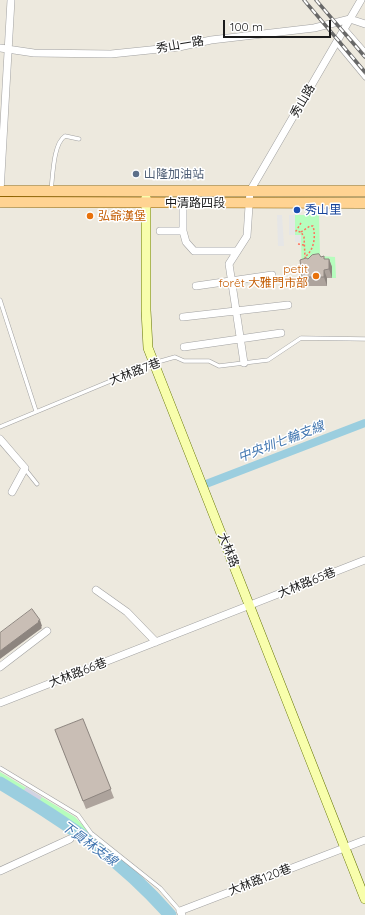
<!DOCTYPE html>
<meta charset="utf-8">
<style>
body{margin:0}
#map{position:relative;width:365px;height:915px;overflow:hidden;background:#ede9de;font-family:Quicksand,sans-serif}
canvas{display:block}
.scale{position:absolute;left:223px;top:20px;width:108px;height:18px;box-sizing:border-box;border:2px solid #1a1a1a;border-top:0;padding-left:5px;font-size:12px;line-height:14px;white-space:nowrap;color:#1a1a1a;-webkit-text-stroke:3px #fff;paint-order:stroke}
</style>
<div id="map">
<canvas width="365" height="915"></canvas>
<div class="scale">100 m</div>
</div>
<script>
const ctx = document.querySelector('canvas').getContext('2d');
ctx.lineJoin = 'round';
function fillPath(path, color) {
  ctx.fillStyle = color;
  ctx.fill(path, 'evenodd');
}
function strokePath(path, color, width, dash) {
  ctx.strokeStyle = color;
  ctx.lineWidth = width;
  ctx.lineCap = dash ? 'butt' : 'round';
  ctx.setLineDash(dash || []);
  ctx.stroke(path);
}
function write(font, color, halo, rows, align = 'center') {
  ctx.font = font + ' Quicksand,"Noto Sans TC",sans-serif';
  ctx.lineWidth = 3;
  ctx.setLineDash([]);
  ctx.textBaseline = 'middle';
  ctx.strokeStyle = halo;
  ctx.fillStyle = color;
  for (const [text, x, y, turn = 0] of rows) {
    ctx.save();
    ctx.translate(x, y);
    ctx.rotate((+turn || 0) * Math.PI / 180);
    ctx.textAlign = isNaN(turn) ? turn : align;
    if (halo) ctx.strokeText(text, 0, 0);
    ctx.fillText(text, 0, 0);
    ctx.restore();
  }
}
const park = new Path2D(`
 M295,215h24l1,41 15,1 1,21h-4v-10l-27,18h-3l-1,-51h-6z
 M0,772l75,45 17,18v2l-1,2 -91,-60z`);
const parking = new Path2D(`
 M277,215h5l2,31h-6z
 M289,215h6v20h6v7h-6v-7h-6z`);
const plaza = new Path2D(`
 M26,787l16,10 -4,6 -16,-10z`);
const canal = new Path2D(`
 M206,484l159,-61`);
const river = new Path2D(`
 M0,783c33,20 66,40 97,64 26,20 51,43 73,68`);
const path = new Path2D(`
 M301,223l-5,8 5,1 3,5 1,20 1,2
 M301,232l9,-6h3c3,11 1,24 -8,31
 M298,244l6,1`);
const lane = new Path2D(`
 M345,28l20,23
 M336,43l29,35
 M51,190c2,-14 2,-46 14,-54l14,3
 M0,300l36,111
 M0,427l154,-64 21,-6 9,4h25l10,5 49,-6 33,-22 64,1
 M25,469l12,15
 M0,768l78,47 13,18 69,55 20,23`);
const street = new Path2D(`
 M0,48l34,5 77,1 68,-7 32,-7 103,-12 36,-9 15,5
 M0,192l11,-192
 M160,231h23v-28
 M183,231l3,11 8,9h43
 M196,286l76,-11
 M183,317l105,-12
 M184,347l97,-14
 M244,363l-15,-99 18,-28 3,-45 111,-191
 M0,439l25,29 -13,24
 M96,590l31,22 29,30
 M0,667l47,-36
 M0,703l365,-143
 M0,871l70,-32
 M182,915l-2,-4 185,-71`);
const secondary = new Path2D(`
 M146,191v119l2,38 217,551`);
const primary = new Path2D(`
 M0,191h365
 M0,202l365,1`);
const rail = new Path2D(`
 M304,0l61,72
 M316,0l49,57`);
const wall = new Path2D(`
 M321,257l4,2h4l3,8v11h-5v8h-22l-3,-9 6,-18z
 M83,719l31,79 -28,11 -31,-79z`);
const shadedWall = new Path2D(`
 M329,259l3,8v11l-3,-9z
 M324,270l3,8v8l-3,-9z
 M40,620l2,6 -1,1 1,1 -42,31v-8z`);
const building = new Path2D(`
 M319,254l2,3 3,-1v3h5v10l-5,1v7h-22l-2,-17 6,-2 2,1 4,-4z
 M32,609l8,11 -2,1 1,1 -39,29v-18z
 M83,719l28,70 -28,12 -28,-71z`);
const markers = [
 [136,174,4,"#5c6f8a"],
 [297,210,4,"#1a4fb4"],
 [90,216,4,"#e8710a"],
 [316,276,4,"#e8710a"]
];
const streetNames = [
 ["秀山一路",180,45,-10],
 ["秀山路",303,101,-60],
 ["中清路四段",195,203],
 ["大林路7巷",135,372,-21],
 ["大林路",228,550,68],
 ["大林路65巷",307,583,-22],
 ["大林路66巷",78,673,-21],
 ["大林路120巷",260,880,-21]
];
const serviceNames = [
 ["山隆加油站",144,174]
];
const transitNames = [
 ["秀山里",305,210]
];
const foodNames = [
 ["弘爺漢堡",98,216],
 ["petit",308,269,"right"],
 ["forêt 大雅門市部",308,283,"right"]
];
const waterNames = [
 ["中央圳七輪支線",281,442,-21],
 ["下員林支線",89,844,36]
];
fillPath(park, '#b6fdbd');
fillPath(parking, '#e6e6e6');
fillPath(plaza, '#d3d3e3');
strokePath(canal, '#9bcedf', 8);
strokePath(river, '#9bcedf', 13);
strokePath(lane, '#a1a1a1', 4.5);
strokePath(street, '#a1a1a1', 8);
strokePath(secondary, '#637300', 10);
strokePath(primary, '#916400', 11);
strokePath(path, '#ff725e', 1.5, [2, 2]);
strokePath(lane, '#fff', 3.5);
strokePath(street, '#fff', 7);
strokePath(secondary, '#f8feac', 9);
strokePath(primary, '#ffd392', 10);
strokePath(rail, '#686868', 3.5);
strokePath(rail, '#fff', 2, [6]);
fillPath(wall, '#ada39c');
fillPath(shadedWall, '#8d857f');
fillPath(building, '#c9beb5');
strokePath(building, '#8d857f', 1);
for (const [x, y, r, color] of markers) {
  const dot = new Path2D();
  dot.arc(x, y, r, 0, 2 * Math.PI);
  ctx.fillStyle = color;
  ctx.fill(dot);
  strokePath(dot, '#fff', 1.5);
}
write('12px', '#1a1a1a', '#fff', streetNames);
write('12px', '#4e5e75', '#fff', serviceNames, 'left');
write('12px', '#164399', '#fff', transitNames, 'left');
write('12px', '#c56008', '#fff', foodNames, 'left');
write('italic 13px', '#4176b0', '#fff', waterNames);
</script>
